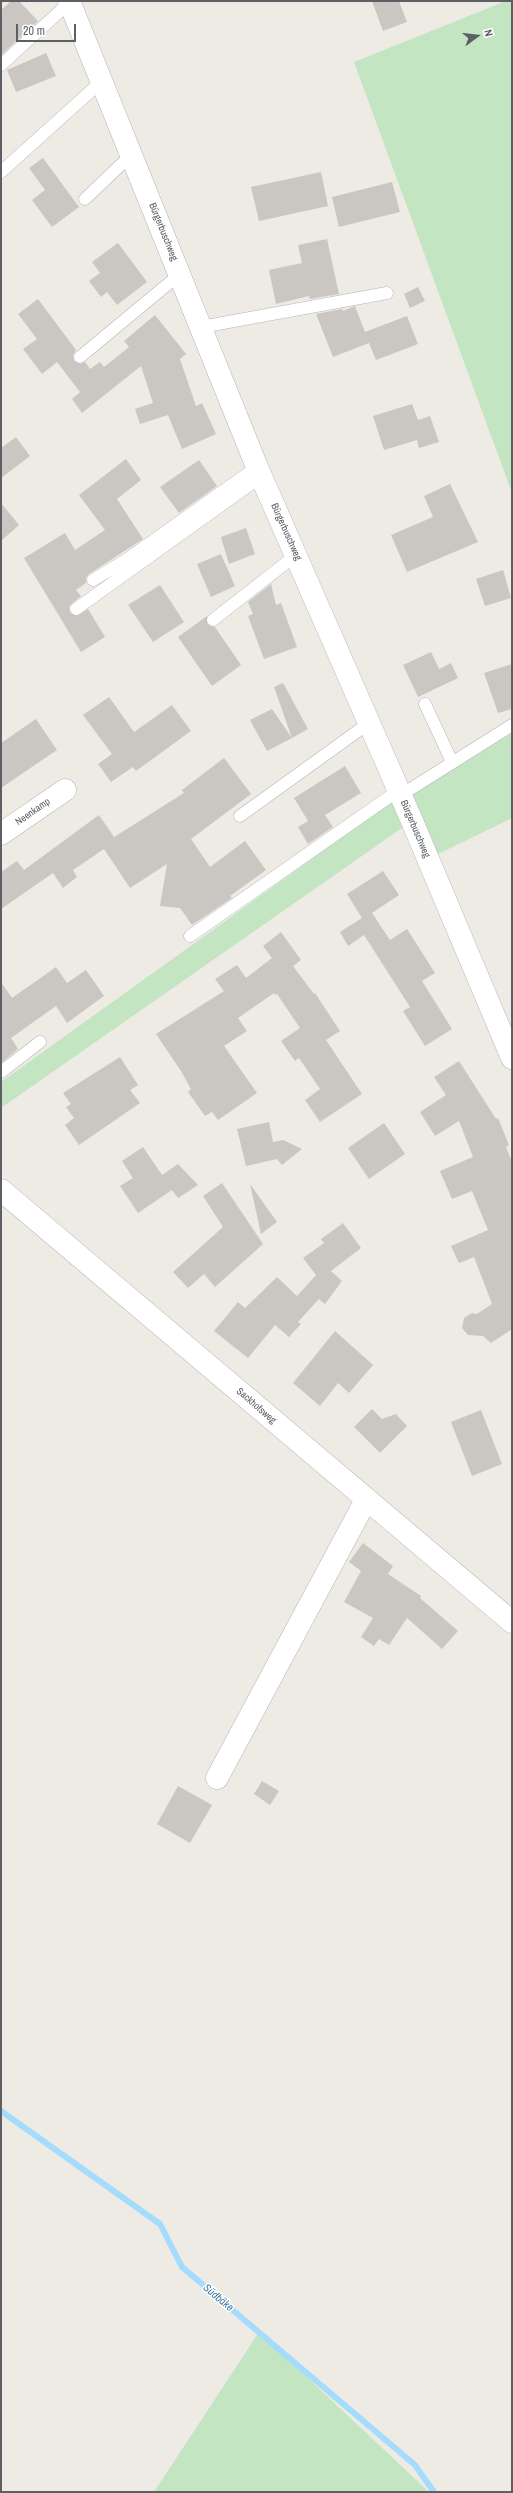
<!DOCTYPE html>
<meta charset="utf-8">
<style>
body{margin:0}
#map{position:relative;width:513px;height:2493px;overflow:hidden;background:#eeebe4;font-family:"Archivo Narrow",sans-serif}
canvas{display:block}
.frame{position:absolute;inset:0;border:2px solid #5c6064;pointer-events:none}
.north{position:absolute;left:457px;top:16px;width:40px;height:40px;-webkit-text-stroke:3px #fff;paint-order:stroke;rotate:75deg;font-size:11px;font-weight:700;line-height:16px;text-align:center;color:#5c6064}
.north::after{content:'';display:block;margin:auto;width:14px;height:18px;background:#5c6064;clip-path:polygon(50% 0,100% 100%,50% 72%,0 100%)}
.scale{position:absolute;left:16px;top:24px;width:60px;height:18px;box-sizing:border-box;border:2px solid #5c6064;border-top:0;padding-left:5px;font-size:12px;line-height:14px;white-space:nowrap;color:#5c6064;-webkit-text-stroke:3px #fff;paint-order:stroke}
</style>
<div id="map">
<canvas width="513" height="2493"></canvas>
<div class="frame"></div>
<div class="north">N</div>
<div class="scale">20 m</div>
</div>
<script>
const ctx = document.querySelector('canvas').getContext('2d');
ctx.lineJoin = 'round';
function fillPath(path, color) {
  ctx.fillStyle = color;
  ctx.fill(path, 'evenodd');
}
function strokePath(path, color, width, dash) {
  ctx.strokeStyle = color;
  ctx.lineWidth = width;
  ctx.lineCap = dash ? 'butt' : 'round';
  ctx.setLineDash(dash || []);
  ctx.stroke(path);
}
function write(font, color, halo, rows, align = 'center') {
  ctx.font = font + ' "Archivo Narrow",sans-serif';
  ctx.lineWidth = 3;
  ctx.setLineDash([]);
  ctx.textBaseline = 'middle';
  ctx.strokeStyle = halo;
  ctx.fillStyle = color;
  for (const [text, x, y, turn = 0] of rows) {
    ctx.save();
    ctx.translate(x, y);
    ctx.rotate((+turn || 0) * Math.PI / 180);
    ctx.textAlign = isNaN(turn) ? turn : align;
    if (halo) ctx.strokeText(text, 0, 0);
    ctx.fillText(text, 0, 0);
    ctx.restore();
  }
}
const green = new Path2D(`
 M506,1h6v492l-158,-431z
 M512,726v92l-84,41 -25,-65z
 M401,795l11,26 -411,287v-26z
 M259,2332l170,160h-275z`);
const stream = new Path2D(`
 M1,2111l159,113 22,43 233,198 19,27`);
const building = new Path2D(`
 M11,1h8l19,20 -37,34v-45z
 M372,1h27l8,21 -24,9z
 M46,53l10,23 -40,16 -9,-22z
 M43,158l36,49 -27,20 -20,-27 13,-10 -16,-22z
 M321,172l7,34 -69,15 -8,-34z
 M392,182l8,30 -61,15 -7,-30z
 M327,239l12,55 -29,5 -1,-3 -33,8 -7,-34 33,-7 -4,-18z
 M118,243l29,39 -30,23 -10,-13 -6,5 -12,-16 11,-8 -8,-11z
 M418,287l7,14 -15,7 -6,-14z
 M38,299l38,51 -3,5 1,6 7,3 4,-2 5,7 10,-7 4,5 25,-20 -5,-6 31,-26 31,39 -6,5 16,47 6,-3 14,31 -34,15 -14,-34 -28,9 -5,-15 18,-6 -12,-37 -59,47 -10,-14 8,-7 -23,-30 -15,12 -19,-25 14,-10 -19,-25z
 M355,306l10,26 42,-16 11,28 -42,16 -7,-17 -36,14 -17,-43 26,-5 1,2z
 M412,404l6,16 12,-4 9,26 -20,6 -2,-8 -33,10 -11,-34z
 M16,437l14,19 -29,22v-30z
 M126,459l15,21 -24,19 26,40 -54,35 -3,3v6l-10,7 5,6 -12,10 1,7 7,3 11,-7 17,28 -24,15 -57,-94 41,-25 10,17 30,-20 -26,-35z
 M199,460l18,26 -38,27 -19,-26z
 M450,484l28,58 -71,30 -16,-37 42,-18 -9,-21z
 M1,503l18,22 -18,16z
 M246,528l9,26 -26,10 -8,-27z
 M221,554l14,32 -24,11 -14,-33z
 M503,570l8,28 -26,8 -9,-27z
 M271,584l5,21 5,-2 16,44 -33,12 -16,-43 5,-2 -5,-12z
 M160,585l24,37 -31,20 -25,-37z
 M207,616v8l8,3 26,38 -29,21 -34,-49z
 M431,652l8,17 12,-6 7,15 -40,19 -15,-32z
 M512,664v45l-14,4 -14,-40z
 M283,683l25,46 -16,9 -18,-51z
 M109,697l25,35 38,-27 19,26 -55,40 -3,-4 -22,15 -13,-18 14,-10 -29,-39z
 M272,709l20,29 -25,13 -17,-31z
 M36,719l21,31 -56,38v-45z
 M224,758l27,36 -60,45 19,28 35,-26 21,29 -36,26 2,2 -40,27 -12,-17 -20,-2 7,-42 -37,24 -26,-39 -31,21 4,7 -14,11 -10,-15 -52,36v-37l16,-11 7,9 75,-55 15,22 70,-44 -2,-3z
 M345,766l16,27 -36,22 8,12 -25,17 -10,-17 10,-6 -14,-23z
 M383,871l16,24 -27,18 18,27 17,-11 28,44 -13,8 30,48 -27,17 -22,-35 7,-4 -46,-72 -16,11 -8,-14 22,-14 -15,-24z
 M281,932l20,28 -8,6 21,28 1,-1 25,38 -14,9 36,54 -42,28 -15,-22 15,-11 -21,-31 -4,3 -14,-20 19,-13 -23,-34 -2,1 -1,-2 -36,25 9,13 -23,15 33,47 -39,27 -6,-8 -7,4 -17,-24 3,-3 -10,-18 -25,-37 68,-43 -9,-12 22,-14 9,13 26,-20 -9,-12z
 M56,967l11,16 19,-13 18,26 -37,27 -11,-17 -45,32 7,11 -17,14v-81l11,16z
 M120,1057l18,28 -8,5 10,13 -61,42 -14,-20 9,-7 -8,-11 5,-3 -8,-11z
 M459,1061l37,58 2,-1 11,27 -3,2 6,15v167l-21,14 -8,-7 -15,-1 -6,-7 2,-10 8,-5 5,1 15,-10 -18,-47 -15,6 -8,-17 37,-16 -16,-39 -20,8 -12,-28 33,-14 -14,-36 -24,15 -15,-24 26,-17 -12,-18z
 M269,1122l4,20 10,-2 19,9 -20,16 -5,-6 -31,7 -9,-37z
 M384,1123l21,31 -36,25 -21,-31z
 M143,1147l19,28 16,-11 20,21 -20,13 -6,-8 -34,23 -18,-27 13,-8 -11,-17z
 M222,1183l41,61 -48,43 -11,-13 -16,14 -15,-16 50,-45 -20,-31z
 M250,1184l27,38 -16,12z
 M343,1223l18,25 -30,23 11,10 -17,23 -6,-5 -21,23 3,2 -12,13 -14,-12 -27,33 -34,-27 24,-29 7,6 32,-31 20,19 19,-21 -13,-17 21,-15 -3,-4z
 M335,1331l38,34 -24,28 -11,-10 -18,23 -27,-23z
 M372,1409l10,10 14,-5 11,12 -27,27 -26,-26z
 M481,1410l21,54 -30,12 -21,-54z
 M363,1543l30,23 -5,8 33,22 -1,2 38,33 -16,18 -35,-31 -18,27 -10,-6 -5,7 -13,-9 12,-19 -29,-16 17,-31 -12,-9z
 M262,1781l17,10 -9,14 -16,-11z
 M178,1786l34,19 -22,38 -33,-19z`);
const service = new Path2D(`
 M1,65l69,-63
 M1,172l101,-91
 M85,199l46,-44
 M201,327l186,-34
 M80,357l100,-83
 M93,580l33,-20 131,-93
 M76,609l186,-133
 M213,620l83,-65
 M425,704l27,58
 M401,795l111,-70
 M240,816l129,-93
 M190,936l209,-146
 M1,1072l39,-30`);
const minor = new Path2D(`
 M69,1l188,466 155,354 100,237
 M1,834l64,-44
 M1,1190l511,432
 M217,1778l149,-278`);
const streetNames = [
 ["Bürgerbuschweg",163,232,68],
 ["Bürgerbuschweg",286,532,66],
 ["Neenkamp",33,812,-35],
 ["Bürgerbuschweg",415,829,67],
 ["Sackhofsweg",256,1406,41]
];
const waterNames = [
 ["Südbäke",218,2298,40]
];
fillPath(green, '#c3e5c1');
strokePath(stream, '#a5dbfd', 6);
fillPath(building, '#cac6c1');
strokePath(service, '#b1b5b9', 13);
strokePath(minor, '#b1b5b9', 23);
strokePath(service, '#fff', 12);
strokePath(minor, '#fff', 22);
write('10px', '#5c6064', '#fff', streetNames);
write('italic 11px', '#3f77a6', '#fff', waterNames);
</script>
